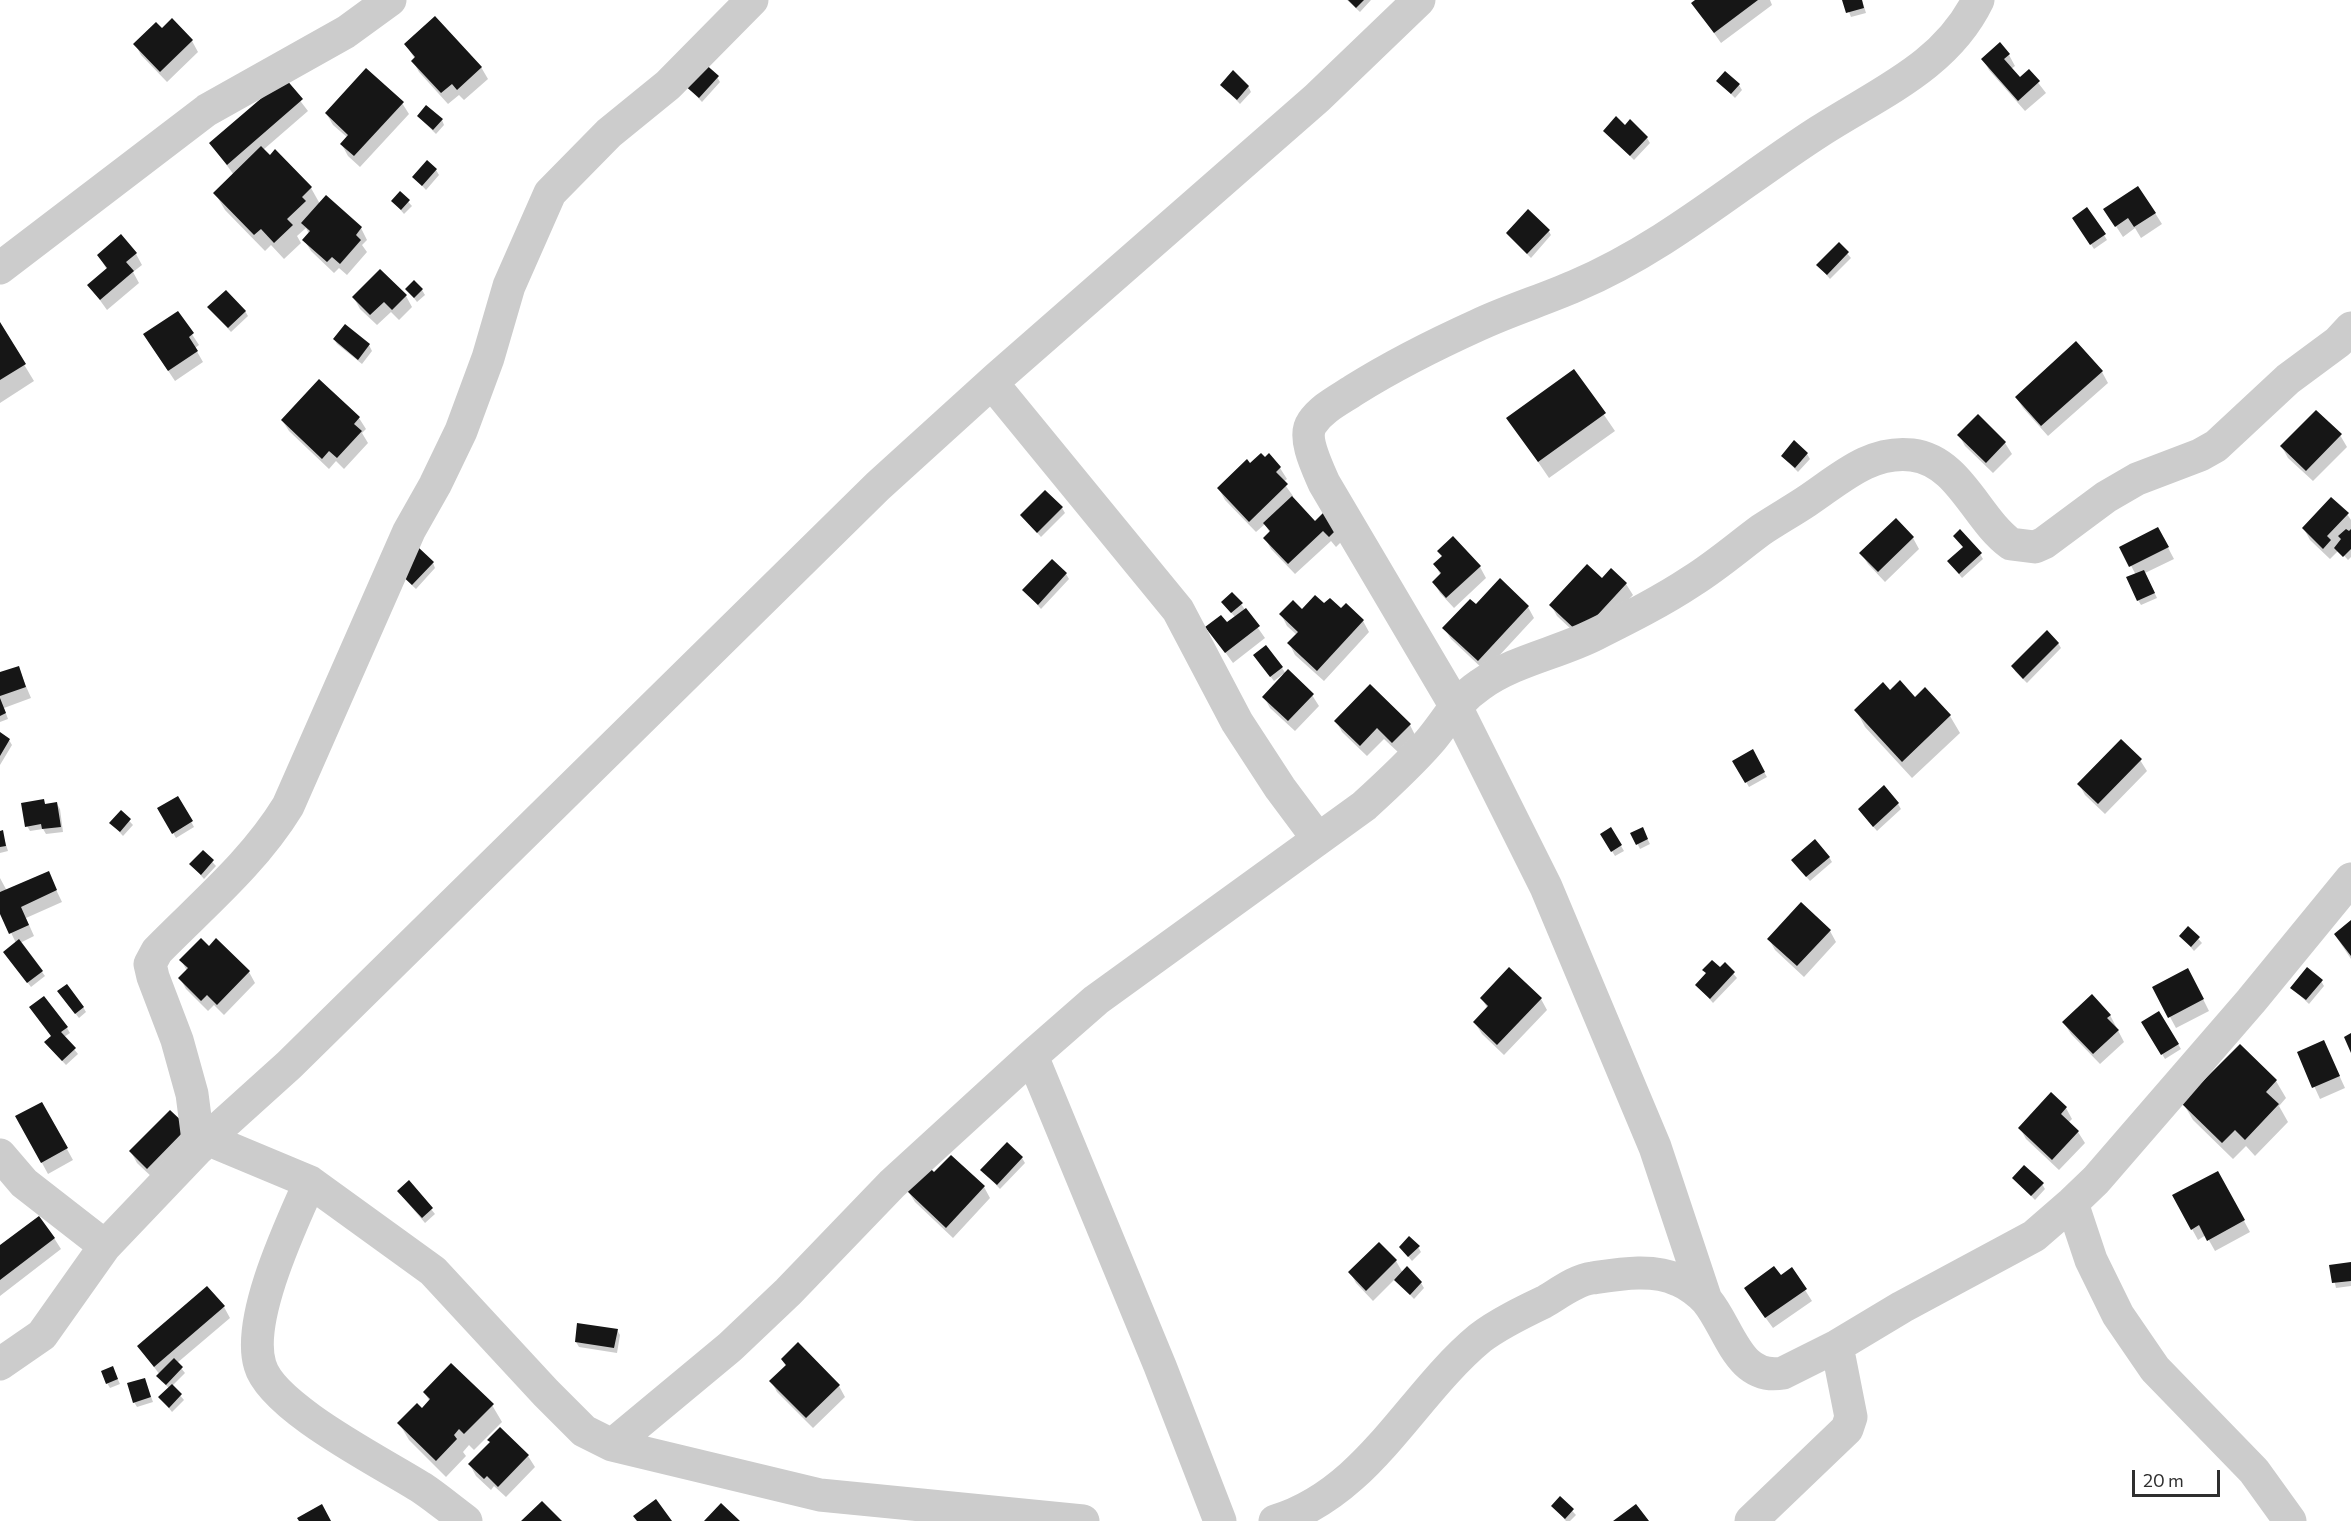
<!DOCTYPE html>
<style>
body{margin:0}
#map{position:relative;width:2351px;height:1521px;overflow:hidden;background:#fff;font-family:Commissioner,sans-serif}
canvas{display:block}
.scale{position:absolute;left:2132px;top:1470px;width:88px;height:27px;box-sizing:border-box;border:3px solid #2f2f2f;border-top:0;padding-left:8px;font-size:18px;line-height:21px;white-space:nowrap;color:#2f2f2f;-webkit-text-stroke:4px #fff;paint-order:stroke}
</style>
<div id="map">
<canvas width="2351" height="1521"></canvas>
<div class="scale">20 m</div>
</div>
<script>
const ctx = document.querySelector('canvas').getContext('2d');
ctx.lineJoin = 'round';
function fillPath(path, color) {
  ctx.fillStyle = color;
  ctx.fill(path, 'evenodd');
}
function strokePath(path, color, width, dash) {
  ctx.strokeStyle = color;
  ctx.lineWidth = width;
  ctx.lineCap = dash ? 'butt' : 'round';
  ctx.setLineDash(dash || []);
  ctx.stroke(path);
}
const shadow = new Path2D(`
 M1347,0h24l-11,12z
 M1697,0h73l2,5 -51,38 -28,-40z
 M1844,0h18l4,13 -15,4z
 M162,30l30,11 6,11 -31,30 -26,-27 -6,-11z
 M406,45l75,22 7,12 -24,21 -5,-5 -11,9 -29,-32 -6,-11 2,-2z
 M2009,55l6,11 -4,3 9,10 9,-8 17,22 -21,18 -36,-41 -6,-11z
 M717,77l3,5 -18,20 -17,-18z
 M285,81l23,30 -45,39 48,38 9,16 41,24 6,12 -5,5 5,7 -20,23 -8,-7 -5,5 -23,-22 -7,-11 5,-6 -3,-6 -9,8 4,7 -17,16 -13,-14 -6,6 -40,-41 -10,-17 19,-18 -23,-31z
 M1718,81l21,4 3,5 -7,8z
 M1222,85l26,1 3,6 -11,12z
 M402,103l7,11 -49,53 -12,-11 -6,-11 6,-7 -15,-13 -7,-12z
 M418,116l24,4 2,5 -8,9z
 M1625,127l22,11 3,5 -16,17 -29,-29z
 M436,170l3,5 -13,15 -12,-13z
 M400,193l12,13 -8,8 -11,-13z
 M2155,213l7,11 -21,14 -6,-10 -12,9 -11,-17z
 M2077,223l27,12 3,5 -13,9z
 M1548,230l3,5 -20,23 -24,-24z
 M1839,244l12,14 -21,21 -12,-14z
 M136,254l6,11 -9,7 6,11 -32,27 -18,-25 18,-15 -8,-14z
 M407,289l15,1 3,5 -8,7z
 M406,296l6,11 -13,13 -8,-8 -14,13 -17,-16 -6,-11z
 M209,308l36,3 3,5 -17,16z
 M178,313l21,32 -4,3 8,14 -28,19 -24,-36z
 M0,325l34,56 -34,22z
 M345,326l24,19 3,6 -10,13 -25,-20 -3,-5z
 M1574,371l41,60 -66,47 -41,-60z
 M2102,372l6,11 -60,53 -25,-28 -7,-11z
 M319,381l40,37 7,11 -4,4 6,10 -24,26 -8,-8 -7,8 -40,-38 -7,-11z
 M1978,416l27,27 7,11 -19,19 -28,-27 -6,-11z
 M2340,435l7,12 -34,34 -25,-23 -6,-11z
 M1807,454l3,5 -12,13 -16,-16z
 M1250,465l30,3 7,11 -4,3 10,14 -1,2 23,25 8,-8 20,25 -7,7 -5,-6 -36,33 -24,-25 -6,-11 5,-5 -5,-9 -9,8 -31,-32 -6,-11z
 M1062,508l3,5 -24,24 -19,-21z
 M2347,514l4,6v37l-3,3 -9,-10 -9,9 -20,-19 -6,-11z
 M1913,538l6,11 -34,33 -17,-18 -7,-11z
 M2164,540l10,19 -29,14 12,25 -16,7 -3,-5 -2,-25 -15,-28z
 M1980,554l3,5 -21,19 -13,-16z
 M433,563l2,5 -19,21 -15,-14z
 M1435,564l45,3 6,11 -32,30 -14,-15 -6,-11 7,-6z
 M1611,570l15,14 7,11 -46,49 -30,-28 -6,-11 51,-25z
 M1066,574l3,5 -28,30 -17,-19z
 M1500,580l28,27 6,11 -49,53 -34,-32 -7,-11 32,-22z
 M1241,604l24,34 -32,25 -26,-36 20,-3 9,-6 -10,-11z
 M1324,605l39,16 6,11 -45,49 -29,-26 -6,-12 8,-8 -10,-9 -6,-12z
 M2058,643l3,5 -34,35 -12,-12 -2,-5z
 M1258,661l24,7 4,6 26,21 7,11 -24,25 -25,-23 -6,-11 21,-22 -2,-1 -9,7z
 M18,667l13,31 -27,10 4,11 -8,3v-48z
 M1370,686l40,39 6,12 -17,16 -15,-14 -17,17 -25,-24 -6,-11z
 M1925,689l25,27 10,17 -48,45 -47,-51 -9,-17 34,-18 25,7z
 M0,734l9,6 3,5 -12,20z
 M1752,751l15,26 -18,10 -15,-26z
 M2140,760l7,11 -42,43 -20,-19 -6,-11z
 M178,798l16,29 -18,11 -17,-30z
 M43,801l3,4 11,-1 3,5 3,23 -17,2 -3,-5 -13,2 -3,-5z
 M1898,804l3,5 -24,22 -18,-21z
 M121,812l12,13 -10,11 -12,-13z
 M1611,829l13,22 -9,5 -13,-21z
 M2,832l6,19 -8,2v-20z
 M1632,833l13,1 5,10 -10,5z
 M203,852l13,14 -12,13 -13,-15z
 M1829,857l3,5 -22,19 -14,-16z
 M48,873l14,29 -36,16 8,18 -14,7 25,33 -14,11 -23,-30 8,-14 -16,-33v-32l7,13z
 M2351,922v37l-16,-24z
 M2188,928l14,15 -8,8 -13,-15z
 M1830,931l6,11 -32,35 -29,-27 -6,-11z
 M209,948l40,24 6,11 -31,32 -10,-10 -6,6 -22,-22 -6,-11 7,-7 -6,-11z
 M1725,964l12,14 -24,25 -16,-18 10,-11 -3,-4 16,-1z
 M1509,969l32,30 6,11 -43,45 -22,-21 -7,-11 13,-14 -6,-10z
 M2194,981l15,30 -33,17 -6,-11z
 M2321,981l3,5 -15,18 -17,-16z
 M62,997l21,10 3,5 -7,6z
 M44,998l23,30 3,5 -6,4 14,17 -12,11 -17,-18 3,-11z
 M2159,1013l22,36 -16,10 -22,-37z
 M2110,1015l14,27 -24,22 -29,-30 -7,-11z
 M2240,1046l36,35 10,17 -7,8 9,16 -33,34 -9,-10 -13,13 -40,-39 -10,-17z
 M2299,1053h30l16,35 -25,11z
 M42,1104l31,56 -25,14 -31,-57z
 M2066,1108l6,11 -4,4 10,9 7,11 -26,27 -33,-31 -6,-11z
 M170,1112l23,27 -39,40 -17,-16 -6,-11z
 M1022,1158l3,5 -25,26 -18,-19z
 M2218,1173l32,59 -35,19 -9,-16 -8,5 -24,-44z
 M935,1174l49,13 6,11 -37,40 -38,-36 -7,-11z
 M2014,1178l28,6 3,5 -10,11z
 M409,1182l26,32 -10,9 -23,-27z
 M54,1238l7,11 -61,47v-49z
 M1379,1244l17,17 7,12 18,10 3,5 -10,11 -19,-20 -22,22 -17,-18 -6,-11z
 M1418,1247l3,5 -9,9 -11,-13z
 M2351,1264v22l-15,2 -5,-22z
 M1780,1278l25,12 7,11 -39,27 -21,-29z
 M224,1307l6,11 -53,45 8,10 -13,13 12,14 -12,12 -12,-15 9,-9 -8,-7 -3,-5 2,-1 -21,-28z
 M617,1330l3,5 -3,18 -38,-6 -3,-5z
 M782,1360l57,26 6,11 -32,31 -36,-36 -6,-11 15,-15z
 M115,1373l5,11 -10,4 -3,-5z
 M145,1380l8,22 -16,5 -3,-5z
 M425,1393l67,12 10,17 -28,28 -5,-5 -6,7 3,4 -20,21 -37,-37 -10,-17 23,-13 8,-8z
 M528,1456l7,11 -29,30 -12,-11 -3,4 -15,-14 -6,-11z
 M1560,1498l16,17 -6,6h-4l-13,-15z`);
const building = new Path2D(`
 M1348,0h16l-8,8z
 M1695,0h63l-44,33 -23,-30z
 M1842,0h20l2,8 -18,5z
 M435,16l47,51 -25,23 -5,-6 -11,9 -30,-32 4,-4 -11,-13z
 M172,18l21,22 -33,32 -27,-28 23,-22 6,6z
 M2000,42l10,12 -6,5 16,18 9,-8 11,12 -22,20 -37,-42z
 M703,62l16,14 -20,22 -16,-14z
 M366,68l38,34 -50,54 -14,-12 8,-9 -23,-22z
 M1233,70l16,16 -12,14 -17,-15z
 M1725,71l15,13 -9,10 -15,-13z
 M285,78l18,21 -76,66 -18,-22z
 M426,105l17,14 -10,11 -16,-14z
 M1616,116l9,9 5,-6 18,18 -18,19 -27,-25z
 M261,146l9,9 5,-6 37,38 -10,10 4,4 -19,18 6,6 -19,18 -13,-14 -7,6 -41,-42z
 M427,160l10,9 -15,17 -10,-9z
 M2138,186l18,27 -22,14 -6,-9 -13,9 -12,-18z
 M400,191l10,9 -9,10 -10,-9z
 M326,195l36,32 -6,8 5,5 -21,24 -8,-7 -5,5 -25,-22 8,-9 -9,-8z
 M2087,207l19,27 -16,11 -18,-27z
 M1528,209l22,21 -23,24 -21,-21z
 M121,234l16,19 -11,9 8,9 -34,29 -13,-15 20,-17 -10,-13z
 M1839,242l10,10 -22,23 -11,-10z
 M380,269l27,26 -15,15 -8,-8 -14,13 -18,-18z
 M414,280l9,9 -9,9 -9,-9z
 M226,290l20,21 -18,17 -21,-21z
 M178,311l16,22 -5,4 9,14 -30,20 -25,-37z
 M0,322l26,42 -26,16z
 M345,324l25,20 -12,16 -25,-21z
 M2076,341l27,30 -62,55 -26,-29z
 M1574,369l32,44 -68,49 -32,-44z
 M319,379l41,38 -6,7 8,7 -25,27 -8,-7 -7,8 -41,-39z
 M2316,410l26,24 -36,37 -26,-25z
 M1978,414l28,28 -20,21 -29,-28z
 M1794,440l14,13 -13,15 -14,-12z
 M1261,453l4,4 4,-4 12,14 -5,5 12,12 -39,38 -32,-34 30,-29 3,4z
 M1045,490l18,17 -26,26 -17,-18z
 M1292,496l23,25 8,-8 15,15 -9,9 -6,-6 -35,33 -25,-26 7,-7 -7,-8z
 M2331,497l18,16 -22,23 4,4 -8,9 -21,-21z
 M1896,518l18,19 -36,35 -19,-19z
 M2158,527l11,20 -40,20 -10,-20z
 M1960,529l22,24 -23,21 -12,-13 16,-14 -10,-11z
 M2346,529l3,2 2,-2v20l-8,8 -9,-9 7,-9 -3,-3z
 M1453,536l28,30 -35,32 -14,-16 9,-9 -8,-9 9,-8 -5,-5z
 M418,547l16,15 -22,23 -16,-15z
 M1052,559l15,14 -29,32 -16,-15z
 M1587,564l15,14 9,-10 16,15 -47,51 -31,-29z
 M2144,570l11,23 -18,8 -11,-24z
 M1500,578l29,28 -51,55 -36,-33 28,-29 6,5z
 M1232,592l11,11 -12,10 -10,-11z
 M1315,595l9,8 6,-5 11,10 5,-5 18,17 -47,51 -30,-28 11,-11 -19,-18 14,-14 9,9z
 M1246,608l14,18 -35,27 -20,-26 16,-12 6,7z
 M2047,630l12,13 -36,36 -12,-13z
 M1266,645l17,22 -13,10 -17,-22z
 M19,666l7,21 -26,9v-24z
 M1288,669l26,25 -26,27 -26,-24z
 M1900,680l15,17 10,-10 26,28 -49,47 -48,-52 29,-28 7,8z
 M1370,684l41,40 -19,19 -15,-15 -17,18 -26,-25z
 M0,698l6,15 -6,3z
 M0,732l10,7 -10,17z
 M2121,739l21,20 -44,45 -21,-20z
 M1753,749l12,23 -20,11 -13,-22z
 M1884,785l15,18 -26,24 -15,-18z
 M178,796l15,25 -21,13 -15,-26z
 M44,799l1,5 12,-2 4,25 -19,2 -1,-5 -16,3 -4,-24z
 M121,810l10,9 -11,13 -11,-9z
 M1611,827l11,18 -11,7 -11,-18z
 M1643,827l5,12 -12,6 -6,-12z
 M3,830l3,16 -6,1v-16z
 M1815,839l15,18 -24,20 -15,-17z
 M203,850l11,10 -13,15 -12,-11z
 M49,871l8,19 -36,17 8,18 -20,9 -9,-20v-22z
 M1801,902l30,28 -34,36 -30,-27z
 M2351,920v36l-17,-22z
 M2188,926l12,11 -9,10 -12,-11z
 M201,938l8,8 7,-8 34,33 -33,34 -10,-10 -6,6 -23,-23 10,-10 -9,-8z
 M19,939l24,32 -16,12 -24,-31z
 M1712,960l8,7 5,-5 10,10 -25,27 -15,-14 11,-12 -4,-3z
 M1509,967l33,31 -45,47 -24,-23 15,-16 -8,-8z
 M2307,967l16,13 -17,20 -16,-12z
 M2188,968l16,31 -36,19 -16,-31z
 M67,984l17,23 -9,7 -18,-23z
 M2092,994l19,21 -4,3 12,12 -26,24 -31,-32z
 M44,996l24,31 -7,5 15,16 -14,13 -18,-19 7,-6 -22,-29z
 M2159,1011l20,33 -18,11 -20,-33z
 M2351,1033v20l-7,-16z
 M2324,1040l16,36 -28,12 -15,-36z
 M2240,1044l37,36 -11,12 13,12 -34,36 -10,-10 -13,13 -41,-40z
 M2051,1092l16,15 -6,7 18,17 -27,29 -34,-32z
 M42,1102l26,46 -27,15 -26,-47z
 M170,1110l18,17 -41,42 -18,-18z
 M1007,1142l16,15 -26,28 -17,-15z
 M951,1155l34,31 -39,42 -39,-37 22,-24 5,5z
 M2024,1165l20,18 -13,13 -19,-18z
 M2218,1171l27,49 -38,21 -8,-16 -8,5 -19,-35z
 M409,1180l24,28 -11,10 -25,-27z
 M39,1216l16,22 -55,42v-35z
 M1409,1236l11,10 -12,11 -9,-10z
 M1379,1242l18,18 -31,31 -18,-19z
 M2351,1262v19l-19,2 -3,-18z
 M1407,1266l15,16 -12,13 -16,-15z
 M1774,1266l7,9 11,-8 15,22 -42,29 -21,-30z
 M207,1286l18,20 -71,61 -17,-21z
 M577,1323l41,6 -4,19 -39,-6z
 M798,1342l42,43 -34,33 -37,-37 17,-16 -5,-6z
 M174,1358l9,9 -17,18 -10,-9z
 M451,1363l43,41 -30,30 -5,-5 -5,6 3,4 -21,22 -39,-38 20,-20 5,5 8,-9 -7,-7z
 M113,1366l5,13 -12,5 -5,-13z
 M145,1378l6,19 -18,6 -6,-20z
 M172,1384l10,10 -13,14 -11,-11z
 M500,1427l29,28 -31,32 -11,-11 -3,3 -16,-15 22,-22 -3,-2z
 M1560,1496l14,13 -9,10 -14,-13z
 M656,1499l16,22h-35l-4,-5z
 M542,1501l20,20h-41z
 M721,1503l19,18h-36z
 M322,1504l9,17h-32l-2,-3z
 M1636,1504l13,17h-36z`);
const minor = new Path2D(`
 M0,268l207,-158 139,-78 44,-32
 M992,383l186,227 59,112 43,66 38,51
 M1032,1056l128,310 60,155
 M207,1139l103,43 123,89 113,122 38,38 28,14 208,50 263,26
 M199,1148l-7,-54 -15,-54 -24,-63 -3,-13 7,-13c46,-47 96,-88 131,-145l121,-275 26,-46 26,-54 27,-73 21,-72 41,-93 59,-60 59,-48 84,-85
 M0,1155l24,28 81,63
 M310,1182c-19,43 -64,137 -50,183 12,43 123,98 162,123 15,10 29,22 44,33
 M2072,1203l19,57 27,55 37,54 99,102 36,50
 M1706,1300l-51,-153 -109,-260 -91,-182 -131,-222c-6,-14 -22,-46 -12,-60 10,-15 27,-23 42,-33 40,-25 82,-46 124,-65 32,-15 65,-25 97,-39 90,-38 164,-103 245,-155 59,-38 126,-65 158,-131
 M0,1364l42,-29 63,-89 102,-107 82,-74 589,-579 119,-108 320,-280 102,-98
 M612,1445l118,-98 58,-55 104,-108 140,-128 64,-56 268,-194c23,-21 45,-41 65,-64 18,-21 26,-40 51,-57 35,-25 79,-32 116,-51 32,-16 66,-33 96,-53 24,-15 46,-34 69,-51 15,-10 31,-19 46,-29 33,-22 63,-51 105,-46 48,6 64,64 99,89l24,3 9,-4 62,-46 31,-18 63,-24 16,-9 72,-67 50,-37 13,-14
 M1275,1521c93,-28 135,-125 205,-183 18,-14 43,-26 64,-36 14,-8 32,-22 48,-24 27,-4 61,-10 86,2 10,4 22,13 29,21 23,28 31,80 76,72l54,-27 65,-39 132,-71 38,-33 24,-23 155,-179 100,-122
 M1751,1521l96,-92 4,-12 -14,-71`);
fillPath(shadow, '#0003');
fillPath(building, '#161616');
strokePath(minor, '#ccc', 33);
</script>
